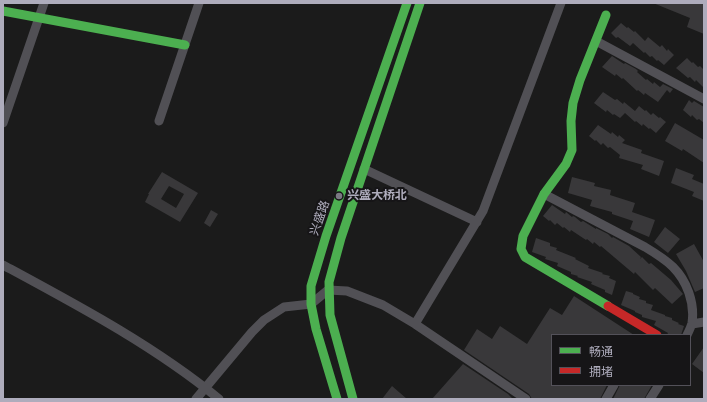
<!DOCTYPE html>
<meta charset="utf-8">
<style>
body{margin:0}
#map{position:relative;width:707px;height:402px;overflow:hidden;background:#1b1b1b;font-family:Karla,"Noto Sans SC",sans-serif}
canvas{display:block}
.frame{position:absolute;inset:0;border:4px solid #aeacbc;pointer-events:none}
.legend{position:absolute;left:551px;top:334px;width:140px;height:52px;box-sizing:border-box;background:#161517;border:1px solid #535159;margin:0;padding:5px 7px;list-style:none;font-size:12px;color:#aeacbc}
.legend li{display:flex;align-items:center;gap:8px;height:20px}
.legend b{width:20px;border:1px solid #535159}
</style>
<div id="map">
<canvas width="707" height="402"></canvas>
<div class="frame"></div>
<ul class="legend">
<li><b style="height:5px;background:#4caf50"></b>畅通</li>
<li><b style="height:5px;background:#c62828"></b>拥堵</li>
</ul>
</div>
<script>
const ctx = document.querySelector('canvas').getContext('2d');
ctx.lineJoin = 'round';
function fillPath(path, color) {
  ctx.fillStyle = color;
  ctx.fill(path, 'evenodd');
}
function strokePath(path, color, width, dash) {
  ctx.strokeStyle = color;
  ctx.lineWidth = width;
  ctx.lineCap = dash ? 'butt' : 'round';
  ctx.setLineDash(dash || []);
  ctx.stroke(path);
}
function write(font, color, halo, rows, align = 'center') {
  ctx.font = font + ' Karla,"Noto Sans SC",sans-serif';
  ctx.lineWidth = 4;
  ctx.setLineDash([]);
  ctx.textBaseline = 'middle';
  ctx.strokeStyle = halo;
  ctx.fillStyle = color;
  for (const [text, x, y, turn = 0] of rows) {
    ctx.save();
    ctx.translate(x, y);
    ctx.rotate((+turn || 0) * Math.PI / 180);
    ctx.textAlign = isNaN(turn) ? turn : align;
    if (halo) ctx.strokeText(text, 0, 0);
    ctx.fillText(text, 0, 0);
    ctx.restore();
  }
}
const building = new Path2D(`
 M653,3h51v31l-17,-7 3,-9z
 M621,23l6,5 1,-1 6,5 1,-1 10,10 3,-4 12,10 2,-2 5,6 1,-2 6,6 -10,10 -6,-5 -1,1 -5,-5 -2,1 -5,-5 -1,1 -11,-10 -3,3 -12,-9 -2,1 -5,-5z
 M612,56l12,8 1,-1 11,6 2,2 -1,1 9,8 1,-1 6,5 1,-2 6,5 3,-3 10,5 -3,4 -3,-3 -9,12 -13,-9 -1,2 -6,-5 -1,1 -14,-13 -1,1 -6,-5 -1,2 -13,-9z
 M687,58l5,5 1,-1 5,5 2,-1 4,4v18l-8,-8 -1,2 -5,-5 -2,1 -12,-10z
 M603,92l12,8 2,-1 6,5 1,-2 11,9 4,-5 6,5 1,-1 5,5 2,-2 6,5 1,-1 6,5 -10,11 -6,-5 -1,1 -6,-5 -1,2 -6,-5 -1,1 -10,-9 -5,5 -6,-4 -1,1 -6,-5 -1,2 -12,-9z
 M689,100l3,3 2,-2 10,6v16l-5,-4 -2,1 -5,-5 -1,2 -8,-7z
 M675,123l29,17v23l-21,-14 -1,2 -17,-10z
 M598,125l13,9 1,-2 6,5 1,-2 6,5 -3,3 20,7 -1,3 23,8 -5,15 -18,-7 2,-4 -24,-7 1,-3 -10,-8 -2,1 -5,-5 -2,2 -5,-5 -1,1 -6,-5z
 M676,168l18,7 -2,4 12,5v17l-12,-5 2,-4 -23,-9z
 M162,172l36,21 -18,29 -35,-20 4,-8h-1zM169,186l15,8 -8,14 -15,-9z
 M572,177l23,6 -1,3 17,4 -1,5 25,8 -3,9 23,8 -6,17 -19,-8 3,-8 -21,-7v-2l-22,-6 2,-6 -24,-7z
 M552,205l13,9 1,-2 6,5 1,-1 2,1 6,5 2,-1 13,8v-1l12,6 4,4 1,-1 16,9 12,11 -1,2 2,-2 7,7 2,-1 20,17 12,14 -11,10 -17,-16 -2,2 -18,-18 -1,2 -33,-28 -1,1 -6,-5 -1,2 -6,-5 -1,1 -15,-10 -1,2 -6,-5 -1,1 -6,-5 -2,2 -5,-5 -1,1 -6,-5z
 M211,210l7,4 -8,13 -6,-4z
 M665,227l15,12 -12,14 -14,-11z
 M536,238l14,5v3l7,2 -1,2 20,8 -1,1 14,7 -1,2 15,5 -1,1 8,2 -1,2 7,3 -4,14 -7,-3v-2l-14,-6 1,-2 -15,-5 1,-1 -7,-2v-2l-14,-6 1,-3 -13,-4 1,-2 -14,-5z
 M694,244l10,18v26l-9,4 -9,-21 -10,-17z
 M626,291l7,2v1l7,3 -1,2 7,2v2l7,2 -2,5 14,5v1l7,2v2l7,3 -1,1 6,2 -3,9h-14l1,-2 -14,-8 2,-4 -14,-4v-2l-7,-3v-1l-14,-6z
 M574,296l60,39h-82v50h55l-7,14h-68l-3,-5 -65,-44 13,-21 15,10 8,-13 27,18 23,-36 12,7z
 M704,347v26l-12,-9z
 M463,364l45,30 5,5h-81z
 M620,385h32l-8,14h-31z
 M392,386l15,13h-25z`);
const street = new Path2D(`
 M596,41l108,58
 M159,121l40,-118
 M3,123l41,-120
 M364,169l113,53
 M544,194l101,53c10,6 20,12 28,20 14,14 22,36 19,56 -1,4 -3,8 -5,12
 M3,265c74,40 150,80 216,134
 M415,324l68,-113 78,-208
 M692,324l12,-2
 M196,399l56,-67 12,-12 20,-13 27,-3 17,-14 19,1 36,14 32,19 111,75
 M606,399l8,-14
 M650,399l9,-14`);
const fast = new Path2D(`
 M3,11l182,34
 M606,15l-26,65 -7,23 -2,18 1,29 -6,14 -22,30 -21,42 -2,13 4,8 83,49
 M337,399l-21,-70 -5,-25v-18l15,-50 81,-233
 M353,399l-23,-84 -1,-33 12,-44 79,-235`);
const jam = new Path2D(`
 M608,306l49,29`);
const markers = [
 [339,196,4,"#7b7984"]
];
const poiNames = [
 ["兴盛大桥北",347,196]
];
const streetNames = [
 ["兴盛路",320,218,-71]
];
fillPath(building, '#39383a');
strokePath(street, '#515055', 9);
strokePath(fast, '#4caf50', 9);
strokePath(jam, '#c62828', 9);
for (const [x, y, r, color] of markers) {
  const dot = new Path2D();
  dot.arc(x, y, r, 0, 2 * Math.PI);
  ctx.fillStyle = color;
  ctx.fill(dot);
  strokePath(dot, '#161517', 1.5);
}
write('bold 12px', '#aeacbc', '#161517', poiNames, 'left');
write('12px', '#aeacbc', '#161517', streetNames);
</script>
